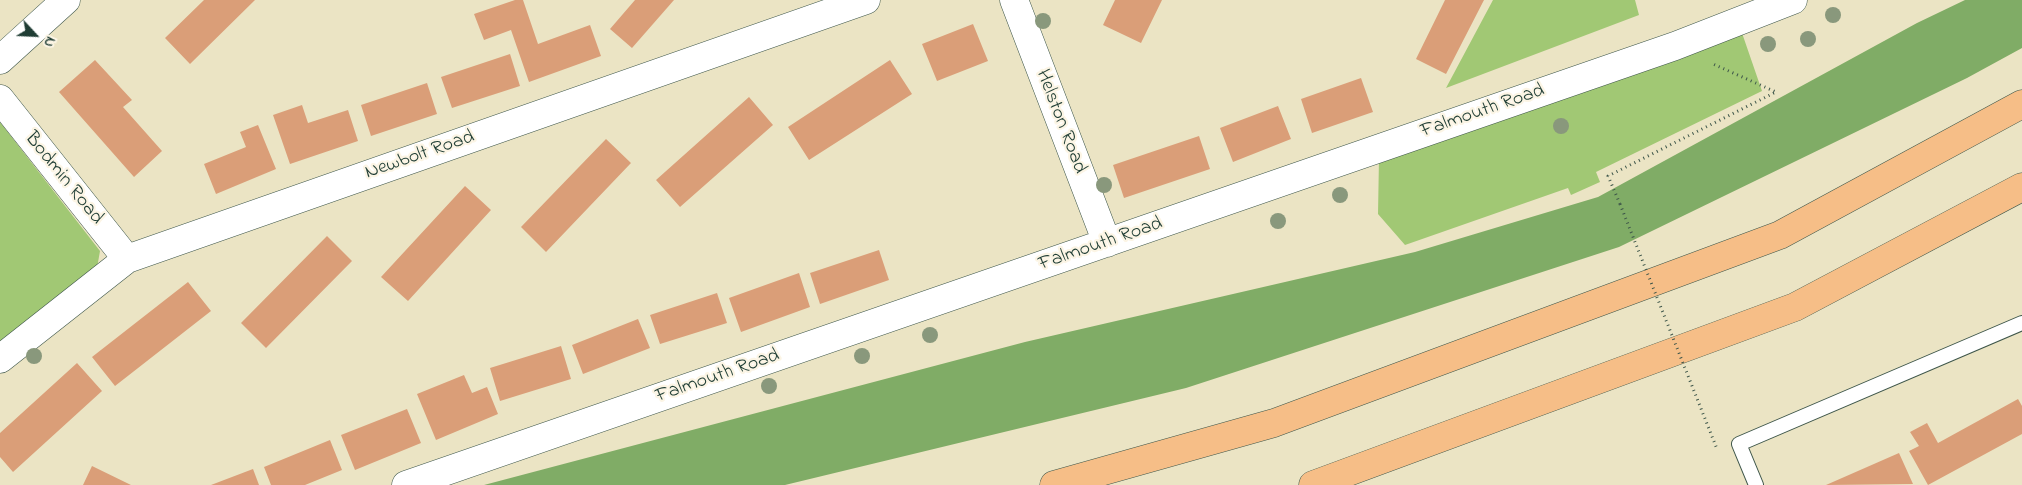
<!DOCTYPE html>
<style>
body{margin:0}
#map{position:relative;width:2022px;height:485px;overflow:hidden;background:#ebe4c4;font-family:"Indie Flower",sans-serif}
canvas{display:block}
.north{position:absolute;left:10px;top:10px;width:50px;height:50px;-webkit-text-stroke:4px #fcf5e5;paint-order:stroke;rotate:115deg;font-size:14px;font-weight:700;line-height:20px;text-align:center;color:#1f3d34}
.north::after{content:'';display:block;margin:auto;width:18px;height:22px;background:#1f3d34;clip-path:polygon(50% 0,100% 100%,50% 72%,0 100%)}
</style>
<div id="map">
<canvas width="2022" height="485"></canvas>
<div class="north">N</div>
</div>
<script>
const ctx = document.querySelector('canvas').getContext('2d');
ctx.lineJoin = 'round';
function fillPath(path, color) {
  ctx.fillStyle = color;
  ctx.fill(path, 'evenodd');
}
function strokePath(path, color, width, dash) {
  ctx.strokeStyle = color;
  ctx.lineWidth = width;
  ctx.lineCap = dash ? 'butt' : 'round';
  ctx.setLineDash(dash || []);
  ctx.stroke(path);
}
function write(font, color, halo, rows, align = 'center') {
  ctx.font = font + ' "Indie Flower",sans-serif';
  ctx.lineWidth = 4.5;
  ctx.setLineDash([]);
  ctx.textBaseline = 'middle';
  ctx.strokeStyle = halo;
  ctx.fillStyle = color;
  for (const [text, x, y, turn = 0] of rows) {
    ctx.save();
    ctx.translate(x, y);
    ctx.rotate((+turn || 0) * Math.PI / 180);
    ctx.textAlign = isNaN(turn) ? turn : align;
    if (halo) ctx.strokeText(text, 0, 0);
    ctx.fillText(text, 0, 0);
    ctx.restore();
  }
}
const green = new Path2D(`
 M1493,0h142l4,15 -193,73z
 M1742,33l20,58 -166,81 4,10 -29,13 -3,-7 -163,57 -27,-31 1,-56z
 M0,122l100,129 -3,17 -97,75z`);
const forest = new Path2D(`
 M1965,0h57v48l-55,30 -348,169 -433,141 -401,97h-301l541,-143 390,-90 183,-55 319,-174z`);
const building = new Path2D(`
 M204,0h51l-65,64 -25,-26z
 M515,0h8l15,44 52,-19 11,31 -72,26 -18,-52 -27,10 -10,-26z
 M635,0h39l-42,48 -22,-19z
 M1115,0h47l-21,43 -38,-18z
 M1445,0h39l-38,74 -30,-15z
 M973,24l15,37 -51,20 -15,-37z
 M510,54l10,32 -68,22 -11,-31z
 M95,60l37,40 -9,7 39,44 -28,26 -75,-85z
 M890,60l22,34 -103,66 -21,-33z
 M1361,78l12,34 -61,21 -11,-34z
 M427,83l10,31 -66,22 -10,-31z
 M749,97l24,28 -93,82 -24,-27z
 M302,105l6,18 40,-13 10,31 -68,23 -17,-49z
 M1278,106l13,33 -58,23 -13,-34z
 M258,125l18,44 -60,25 -12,-30 42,-17 -6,-15z
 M1199,136l11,33 -86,29 -11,-33z
 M606,139l25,24 -85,89 -25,-25z
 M465,186l26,24 -83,91 -27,-24z
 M327,236l25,25 -86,87 -25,-25z
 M879,250l10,30 -69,24 -10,-31z
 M799,273l11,34 -69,25 -12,-34z
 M188,282l23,29 -96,75 -23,-29z
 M717,293l10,30 -67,21 -10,-29z
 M638,319l12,29 -67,26 -11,-29z
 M561,346l10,33 -71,22 -10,-33z
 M77,363l25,28 -89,81 -13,-15v-24z
 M464,375l8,18 15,-6 11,27 -62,26 -19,-46z
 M2018,399l4,7v28l-94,51 -19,-34 10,-5 -9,-14 17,-9 11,20z
 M407,409l14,34 -66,27 -14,-35z
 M330,440l12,30 -37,15h-34l-7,-18z
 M1899,453l14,31 -87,1z
 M92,466l39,19h-48z
 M253,469l6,16h-48z`);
const path = new Path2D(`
 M1620,204l-12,-28 168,-84 -63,-28`);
const service = new Path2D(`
 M1756,485l-17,-41 283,-121`);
const minor = new Path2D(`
 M1014,0l93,243
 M0,99l127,160
 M0,359l127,-100 739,-259
 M406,485l1269,-439 118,-46`);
const tertiary = new Path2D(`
 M0,60l66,-60`);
const motorway = new Path2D(`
 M1054,485l220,-62 506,-188 242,-131
 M1313,485l482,-178 227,-120`);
const pathBridge = new Path2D(`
 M1620,204l97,245`);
const trees = [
 [1833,15],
 [1043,21],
 [1808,39],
 [1768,44],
 [1561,126],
 [1104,185],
 [1340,195],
 [1278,221],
 [930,335],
 [34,356],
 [862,356],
 [769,386]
];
const streetNames = [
 ["Falmouth Road",1483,112,-19],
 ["Helston Road",1060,122,69],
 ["Newbolt Road",420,156,-19],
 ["Bodmin Road",63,179,51],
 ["Falmouth Road",1101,245,-19],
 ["Falmouth Road",718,377,-19]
];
fillPath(green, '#a1c874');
fillPath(forest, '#80ac66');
fillPath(building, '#da9e78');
strokePath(service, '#3e564a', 16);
strokePath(minor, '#3e564a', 29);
strokePath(tertiary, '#3e564a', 29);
strokePath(motorway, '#3e564a', 29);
strokePath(path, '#3e564a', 3, [1, 4]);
strokePath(service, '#fff', 14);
strokePath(minor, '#fff', 28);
strokePath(tertiary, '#fff', 28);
strokePath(motorway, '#f6be87', 28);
strokePath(pathBridge, '#3e564a', 3, [1, 4]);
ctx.fillStyle = '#89987c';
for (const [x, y] of trees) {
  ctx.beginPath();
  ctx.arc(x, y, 8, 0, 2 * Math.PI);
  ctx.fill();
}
write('20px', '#1f3d34', '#fcf5e5', streetNames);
</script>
